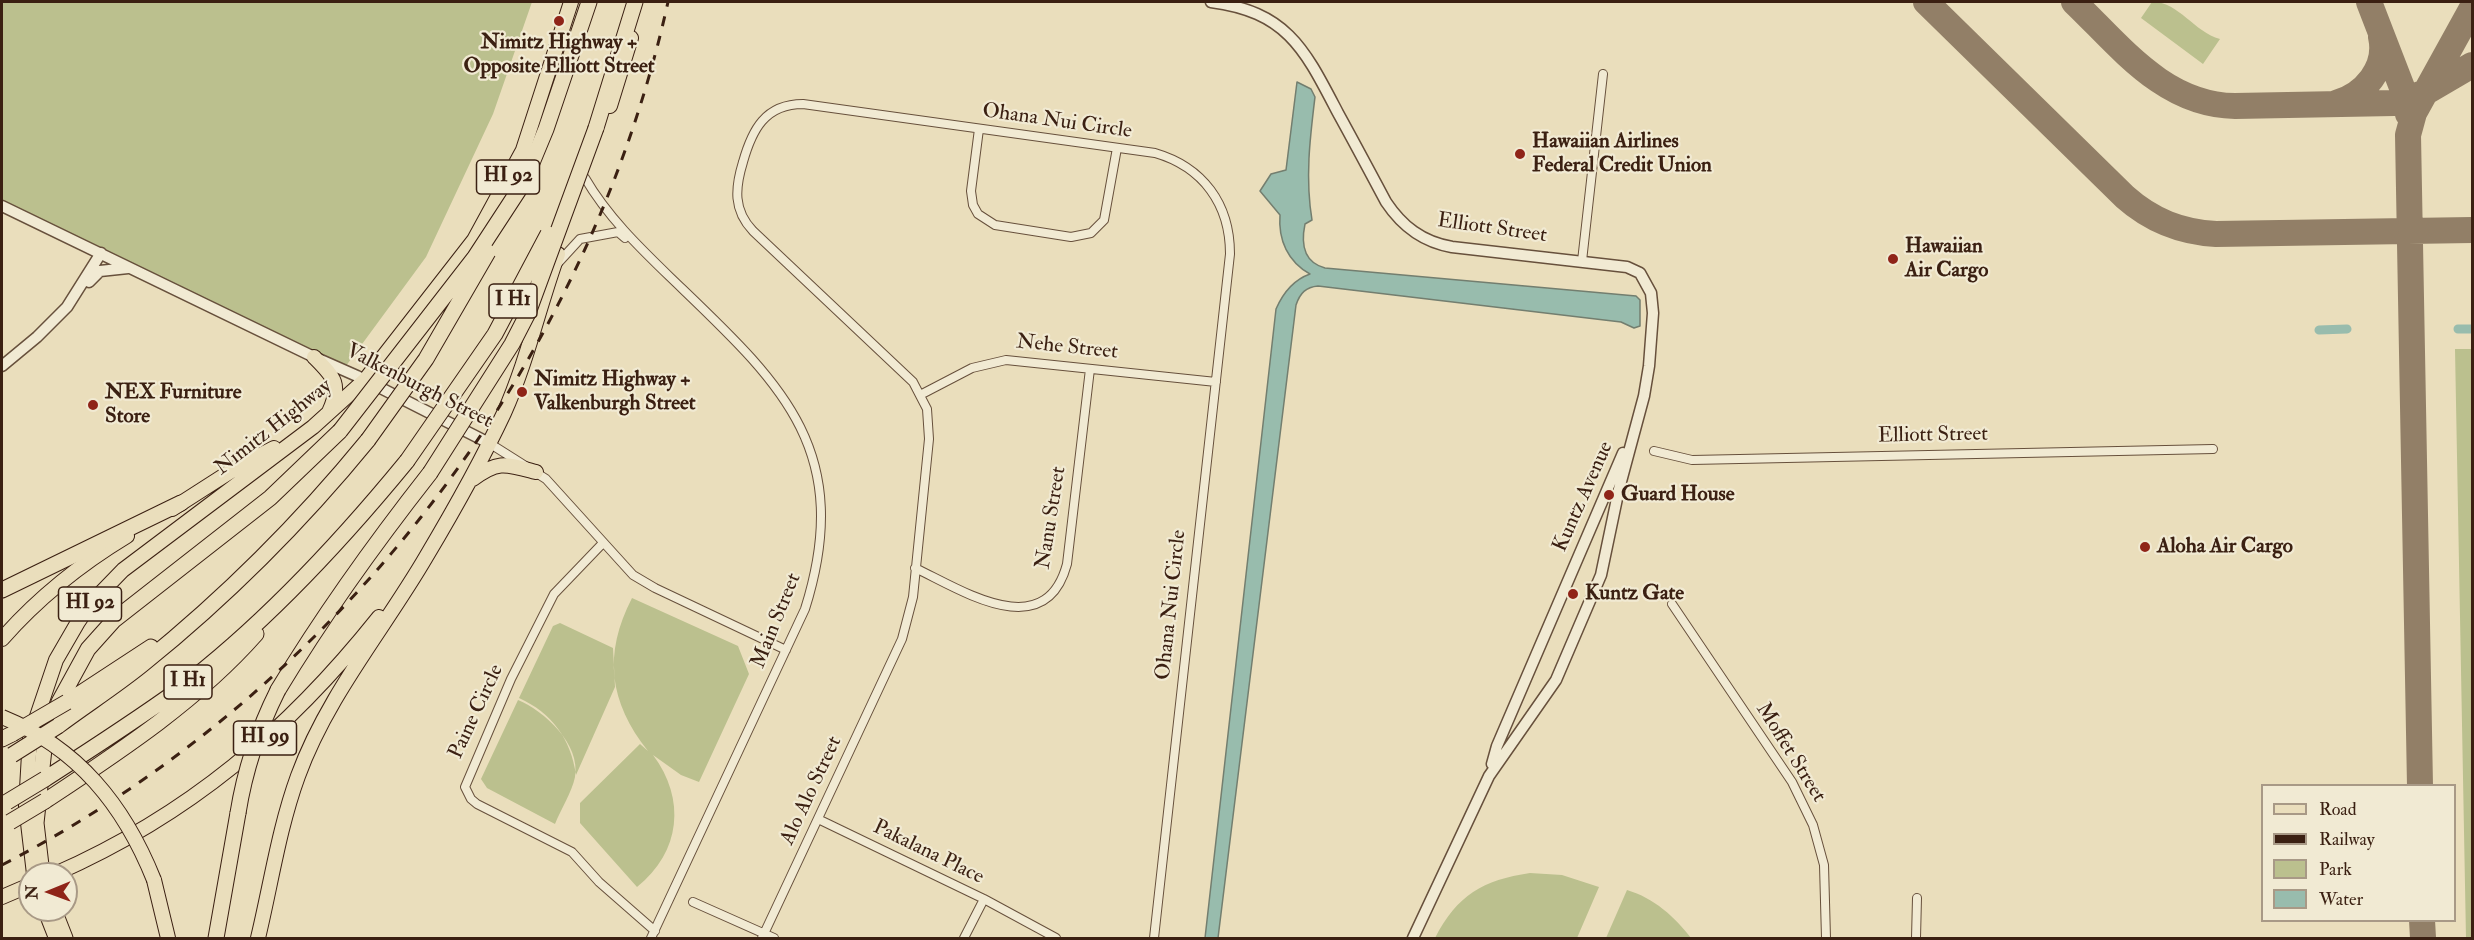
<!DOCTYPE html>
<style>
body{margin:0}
#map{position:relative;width:2474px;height:940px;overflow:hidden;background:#eadebc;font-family:"IM FELL Double Pica",serif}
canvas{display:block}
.frame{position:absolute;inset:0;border:3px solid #3b2012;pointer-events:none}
.legend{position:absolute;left:2261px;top:784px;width:195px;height:138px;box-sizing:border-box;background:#f1ead3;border:2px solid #a89986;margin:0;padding:8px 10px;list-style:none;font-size:18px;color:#3b2012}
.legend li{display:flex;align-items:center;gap:12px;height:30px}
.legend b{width:30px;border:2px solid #a89986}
.north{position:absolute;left:18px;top:862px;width:60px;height:60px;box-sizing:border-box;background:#f1ead3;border:2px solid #a89986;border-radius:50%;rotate:269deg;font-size:16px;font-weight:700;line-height:24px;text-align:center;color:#3b2012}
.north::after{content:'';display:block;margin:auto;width:21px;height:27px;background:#8f2418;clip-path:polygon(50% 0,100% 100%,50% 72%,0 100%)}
</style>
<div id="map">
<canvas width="2474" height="940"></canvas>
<div class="frame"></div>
<ul class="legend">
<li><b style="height:8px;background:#eadebc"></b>Road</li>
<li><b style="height:8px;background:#3b2012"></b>Railway</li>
<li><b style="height:16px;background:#bbc08e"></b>Park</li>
<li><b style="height:16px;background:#98bcad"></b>Water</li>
</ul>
<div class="north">N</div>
</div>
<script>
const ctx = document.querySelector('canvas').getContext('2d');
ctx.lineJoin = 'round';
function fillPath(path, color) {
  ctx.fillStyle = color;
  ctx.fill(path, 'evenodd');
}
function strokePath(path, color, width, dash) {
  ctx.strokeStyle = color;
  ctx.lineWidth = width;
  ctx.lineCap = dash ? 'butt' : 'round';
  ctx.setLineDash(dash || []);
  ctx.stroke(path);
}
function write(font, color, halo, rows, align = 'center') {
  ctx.font = font + ' "IM FELL Double Pica",serif';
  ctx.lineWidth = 4.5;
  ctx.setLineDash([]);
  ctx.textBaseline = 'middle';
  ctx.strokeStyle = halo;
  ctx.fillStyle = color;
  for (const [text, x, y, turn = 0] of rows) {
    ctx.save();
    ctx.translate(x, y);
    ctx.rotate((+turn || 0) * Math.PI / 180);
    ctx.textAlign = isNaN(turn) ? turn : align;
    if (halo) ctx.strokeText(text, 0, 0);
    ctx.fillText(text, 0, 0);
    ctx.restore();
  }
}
const green = new Path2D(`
 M2,2h530l-39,112 -67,143 -83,113 -341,-166z
 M2152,2c26,-1 42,30 68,37l-17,25 -62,-46z
 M2455,349h17v589h-6z
 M632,598l106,48 11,28 -50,108 -18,-7 -28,-20c33,44 28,97 -16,132l-57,-64v-20l60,-59 8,7c-39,-49 -45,-97 -16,-153z
 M560,623l53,25 2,39 -39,88c-5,-36 -24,-62 -57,-77l34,-72z
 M518,700c26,11 63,44 57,77 -3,15 -14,32 -20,47l-68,-36 -6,-9z
 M1530,873l32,2 37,12 -22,51h-142c22,-43 48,-58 95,-65z
 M1627,890c27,8 48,27 64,48h-85z`);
const water = new Path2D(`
 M1297,82l14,7 4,8c-5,41 -10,81 -3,123l-7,4c-4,19 -2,38 20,44l311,28 4,4v26l-6,2 -13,-6 -303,-36c-12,1 -18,7 -22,19l-78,633h-13l71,-629c7,-16 17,-29 34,-35 -22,-12 -32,-34 -30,-59l-20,-24 11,-17 15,-4z`);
const canal = new Path2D(`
 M2458,329h14
 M2319,330l28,-1`);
const taxiway = new Path2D(`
 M1926,2l199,195c27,24 56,35 91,37l256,-4
 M2074,2c47,45 90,103 161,104l159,-3 32,-11 46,-27
 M2369,2l34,88 5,24
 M2336,103c28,-8 52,-35 45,-66
 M2420,786l-12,-651 6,-22 58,-105
 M2422,920l1,18`);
const minor = new Path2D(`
 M979,129l-8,62 2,14 5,9 17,11 76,12 20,-4 13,-13 13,-72
 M585,178c22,38 54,69 85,99 108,104 186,170 135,332l-154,329
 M1582,261l21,-187
 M558,263l22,-24 38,-7 7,6
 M922,394l50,-26 34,-8 210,22
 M489,443l57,36 87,96 22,13 131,62
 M1654,451l38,9 521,-11
 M602,544l-48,50 -43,85 -46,108 6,12 6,5 95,48 27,30 56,49
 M915,568c45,21 130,78 152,-4l23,-195
 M1672,604l120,178 21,43 11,40 2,73
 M818,819l166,80 -20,39
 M984,899l72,39
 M693,902l81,36
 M762,938l140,-299 11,-42 16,-158 -2,-30 -14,-27 -160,-151c-20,-21 -18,-43 -10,-69 9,-32 22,-58 60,-58l352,49c48,14 75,51 75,101l-76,684
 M1916,938l1,-40`);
const tertiary = new Path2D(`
 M1211,2c77,10 94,48 127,111 16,29 32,59 48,89 16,24 36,40 66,45l175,20 13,6 11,20 2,20 -4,53 -5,30 -25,93 -18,86 -45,105 -67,96 -76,162
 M2,206l312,151 43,19 132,67
 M89,282l11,-11 28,-3
 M2,366l35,-29 30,-30 34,-54
 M1492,764l5,-18 126,-293`);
const primary = new Path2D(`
 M610,106l21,-68
 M314,357c20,20 28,27 15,55
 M473,479c25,-19 33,-15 63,-7
 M172,509l67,-43 35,-18
 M2,639c37,-42 77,-74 125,-103
 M34,874l-8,-68 4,-69 26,-77 22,-38 13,-19 32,-33 190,-143 52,-47 109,-140 49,-90 48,-148
 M55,874c134,-59 233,-143 324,-257
 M154,880l14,58
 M2,897l28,-12
 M45,910l11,28
 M258,938c13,-54 21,-110 40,-162 29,-80 86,-147 128,-219 28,-47 55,-95 78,-144 23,-51 35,-107 54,-159`);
const motorway = new Path2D(`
 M596,128l39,-126
 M524,182l22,-53 43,-127
 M2,590l179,-87
 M278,690c46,-76 97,-147 152,-217
 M67,702l84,-55
 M58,726c28,-21 58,-40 85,-62 83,-67 158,-142 225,-224
 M2,739l10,-5
 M45,779c45,-29 90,-58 133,-89 86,-65 161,-146 229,-229
 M45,801c74,-49 152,-100 211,-167
 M42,874l-6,-51 8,-74 15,-47 29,-53 26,-29 156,-122 70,-67
 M54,910l11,28
 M216,938l22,-125`);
const rail = new Path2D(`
 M2,865c333,-172 585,-497 666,-863`);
const primaryBridge = new Path2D(`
 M2,717c76,31 122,88 152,163`);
const motorwayBridge = new Path2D(`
 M340,431l135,-174 49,-75
 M368,440l58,-81 62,-107
 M407,461l88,-127 53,-100
 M430,473l82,-129 16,-31 68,-185
 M12,734l55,-32
 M12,755l46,-29
 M7,802l38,-23
 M238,813c7,-44 20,-83 40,-123
 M10,822l35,-21`);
const markers = [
 [559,21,6,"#8f2418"],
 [1520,154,6,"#8f2418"],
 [1893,259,6,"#8f2418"],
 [522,392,6,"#8f2418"],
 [93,405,6,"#8f2418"],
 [1609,495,6,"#8f2418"],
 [2145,547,6,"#8f2418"],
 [1573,594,6,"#8f2418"]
];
const shields = [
 [508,177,63],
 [513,301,48],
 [90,604,63],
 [188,682,48],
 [265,738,63]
];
const shieldNames = [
 ["HI 92",508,177],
 ["I H1",513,301],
 ["HI 92",90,604],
 ["I H1",188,682],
 ["HI 99",265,738]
];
const poiNames = [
 ["Nimitz Highway +",559,43,"center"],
 ["Opposite Elliott Street",559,67,"center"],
 ["Hawaiian Airlines",1532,142],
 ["Federal Credit Union",1532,166],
 ["Hawaiian",1905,247],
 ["Air Cargo",1905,271],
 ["Nimitz Highway +",534,380],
 ["Valkenburgh Street",534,404],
 ["NEX Furniture",105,393],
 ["Store",105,417],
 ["Guard House",1621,495],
 ["Aloha Air Cargo",2157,547],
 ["Kuntz Gate",1585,594]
];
const streetNames = [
 ["Ohana Nui Circle",1057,122,8],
 ["Elliott Street",1492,229,8],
 ["Nehe Street",1067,348,6],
 ["Valkenburgh Street",419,387,27],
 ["Nimitz Highway",274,428,-38],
 ["Elliott Street",1933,436,-1],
 ["Kuntz Avenue",1584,497,-66],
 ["Nanu Street",1052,518,-81],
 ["Ohana Nui Circle",1172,605,-84],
 ["Main Street",777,621,-68],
 ["Paine Circle",477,712,-65],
 ["Moffet Street",1790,753,58],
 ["Alo Alo Street",812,791,-65],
 ["Pakalana Place",928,853,26]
];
fillPath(green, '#bbc08e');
fillPath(water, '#98bcad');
strokePath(water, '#737e6f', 1.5);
strokePath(canal, '#98bcad', 9);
strokePath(taxiway, '#927f67', 26);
strokePath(minor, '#67503c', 10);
strokePath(tertiary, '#67503c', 13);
strokePath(primary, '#3b2012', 16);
strokePath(motorway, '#3b2012', 17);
strokePath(minor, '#f1ead3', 8);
strokePath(tertiary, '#f1ead3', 10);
strokePath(primary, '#eadebc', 14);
strokePath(motorway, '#eadebc', 15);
strokePath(rail, '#3b2012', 3, [10, 10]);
strokePath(primaryBridge, '#3b2012', 16, []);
strokePath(motorwayBridge, '#3b2012', 17, []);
strokePath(primaryBridge, '#eadebc', 14);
strokePath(motorwayBridge, '#eadebc', 15);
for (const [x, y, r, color] of markers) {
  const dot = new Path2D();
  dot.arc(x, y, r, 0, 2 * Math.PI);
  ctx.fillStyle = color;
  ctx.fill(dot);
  strokePath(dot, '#f1ead3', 2);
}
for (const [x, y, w] of shields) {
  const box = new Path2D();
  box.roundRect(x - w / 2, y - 17, w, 34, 4.5);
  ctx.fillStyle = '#f1ead3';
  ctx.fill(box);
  strokePath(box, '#3b2012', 1.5);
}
write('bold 20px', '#3b2012', null, shieldNames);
write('bold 21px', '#3b2012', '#f1ead3', poiNames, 'left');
write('21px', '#3b2012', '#f1ead3', streetNames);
</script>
